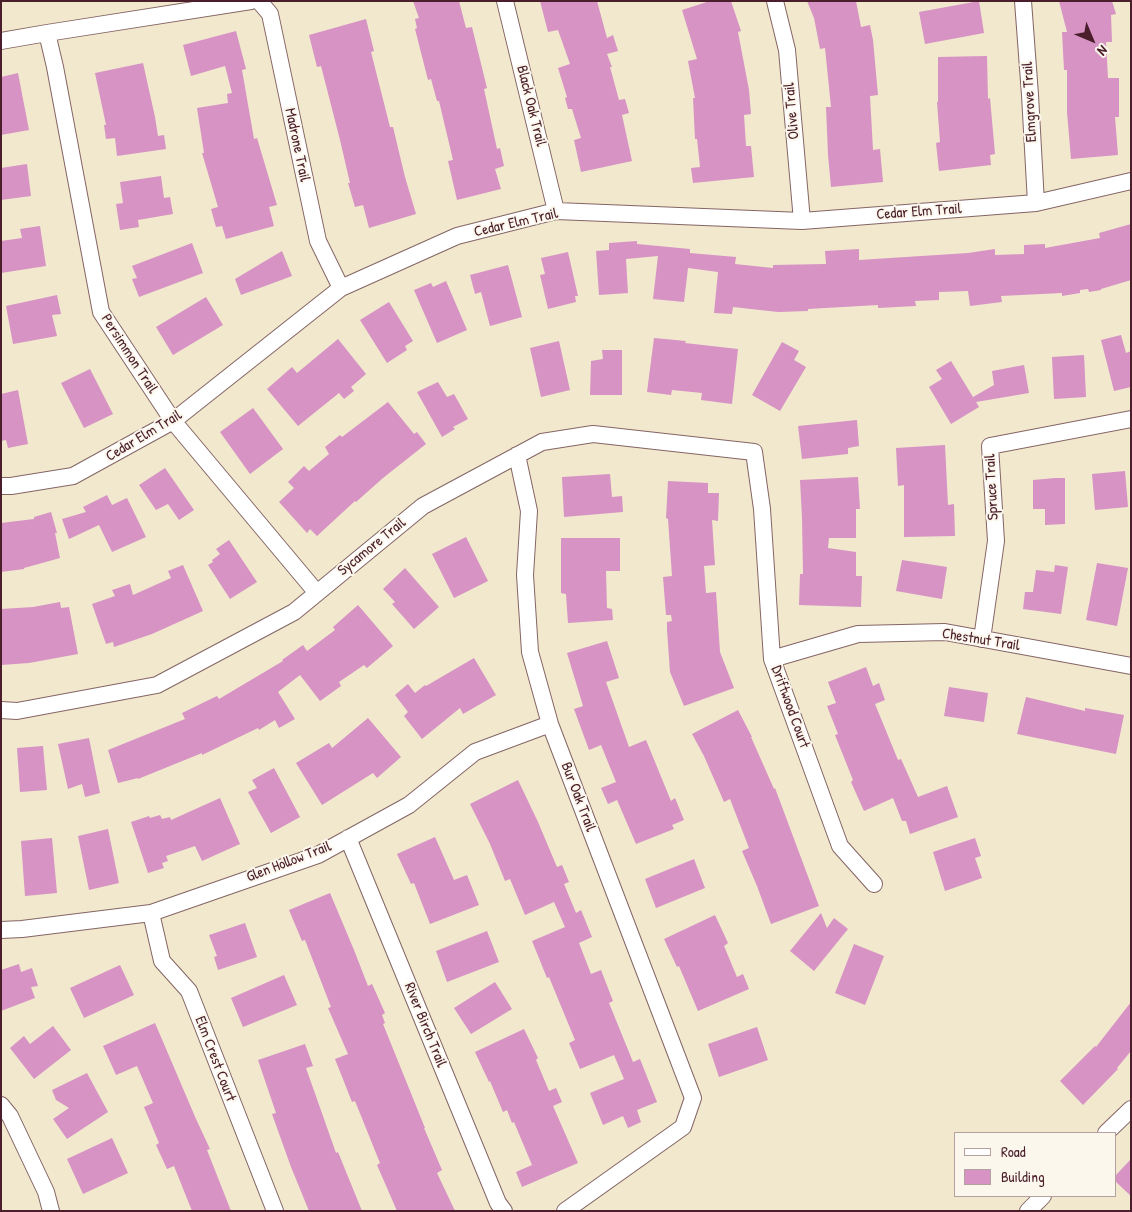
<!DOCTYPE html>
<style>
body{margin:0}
#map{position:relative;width:1132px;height:1212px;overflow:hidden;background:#f1e8ce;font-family:"Patrick Hand",sans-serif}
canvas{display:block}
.frame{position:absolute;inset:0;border:2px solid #4a1f2b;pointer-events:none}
.legend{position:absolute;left:954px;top:1132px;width:162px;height:65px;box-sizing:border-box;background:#fbf7ec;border:1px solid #b4a19f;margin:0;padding:6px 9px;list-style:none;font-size:15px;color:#4a1f2b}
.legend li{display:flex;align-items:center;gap:10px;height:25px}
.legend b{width:25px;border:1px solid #b4a19f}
.north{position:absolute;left:1067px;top:15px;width:50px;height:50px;-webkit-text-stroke:4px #fbf7ec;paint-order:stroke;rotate:135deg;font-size:14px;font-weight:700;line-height:20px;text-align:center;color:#4a1f2b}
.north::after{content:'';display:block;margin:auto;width:18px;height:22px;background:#4a1f2b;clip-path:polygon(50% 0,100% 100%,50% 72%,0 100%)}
</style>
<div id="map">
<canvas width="1132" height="1212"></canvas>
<div class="frame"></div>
<ul class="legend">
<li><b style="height:6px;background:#fff"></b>Road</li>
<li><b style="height:14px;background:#d693c4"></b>Building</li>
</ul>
<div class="north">N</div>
</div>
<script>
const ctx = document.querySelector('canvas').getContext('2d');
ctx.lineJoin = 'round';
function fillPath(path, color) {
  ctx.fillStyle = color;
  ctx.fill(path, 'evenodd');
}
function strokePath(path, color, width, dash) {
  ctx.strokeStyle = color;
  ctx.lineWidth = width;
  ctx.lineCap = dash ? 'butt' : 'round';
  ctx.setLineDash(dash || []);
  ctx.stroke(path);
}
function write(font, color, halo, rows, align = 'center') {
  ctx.font = font + ' "Patrick Hand",sans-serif';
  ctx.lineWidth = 4;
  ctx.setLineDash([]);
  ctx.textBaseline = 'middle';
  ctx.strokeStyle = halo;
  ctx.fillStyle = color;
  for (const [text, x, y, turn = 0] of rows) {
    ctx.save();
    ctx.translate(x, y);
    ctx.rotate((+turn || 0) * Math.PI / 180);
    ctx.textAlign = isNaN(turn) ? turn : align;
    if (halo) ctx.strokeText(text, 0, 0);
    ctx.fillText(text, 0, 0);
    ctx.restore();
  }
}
const building = new Path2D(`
 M413,1h46l7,27 6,-1 15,61 -3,1 13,60 3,-1 4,18 -9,3 6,20 -44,11 -9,-39 5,-1 -14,-59h-2l-6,-22 -3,1 -13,-51 2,-1 -2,-9 4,-1z
 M540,1h57l10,37 6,-3 5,16 -11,3 5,13h-2l9,33 6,-1 4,14 -7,2 10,46 -51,11 -7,-32 7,-2 -9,-29h-4l-3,-11 2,-1 -9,-29 12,-4 -12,-34 -10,2z
 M710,1h21l10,30 -3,1 11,58 2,24 -7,1 2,31h5l3,31 -61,6 -2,-15 9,-1 -3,-28h-2l-2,-41h2l-7,-37 9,-2 -15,-49z
 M807,1h49l5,26 9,-2 3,15 5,55 -8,1 3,54 7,-1 3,33 -52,5 -3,-32 -2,-48h5l-6,-59 -5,1 -6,-31z
 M979,1l5,32 -59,11 -6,-32z
 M1059,1h53l4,13 -5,1 1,27h-6l2,36h11v39h-4l3,38 -47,4 -4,-47v-42h-3l-2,-38h5z
 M366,19l8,32 -3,1 19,75h3l12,50 11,37 -47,14 -6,-23 -8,2 -7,-24h2l-10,-43 -19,-74 -4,1 -8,-32z
 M236,31l10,38 -4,1 12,69 3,-1 20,67 -8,2 5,19 -48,13 -4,-13 -6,1 -5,-18 7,-2 -16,-54h2l-7,-45 31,-5 -1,-9 5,-1 -7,-27 -34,10 -8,-31z
 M987,56l1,43 2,-1 5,56 -5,1 1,10 -52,6 -3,-28 4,-1 -3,-40h1v-45z
 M143,63l12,54 3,19 6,-1 2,14 -49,7 -2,-18 -9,1 -2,-14h2l-11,-52z
 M18,73l11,57 -28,5v-58z
 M27,164l4,32 -30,4v-32z
 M161,176l3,22 6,-1 3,17 -35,6 1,7 -19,3 -4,-26 7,-1 -3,-21z
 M1131,224v56l-30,9v1l-12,2 -1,-3 -8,1v3l-18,3v-3l-61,3 1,6 -32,4 -2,-15 -29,1v8l-24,1 1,5 -38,2v-3l-70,4v2l-30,1 -45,-5 -1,7 -18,-1 4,-41 -30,-4 -4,34 -31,-3 5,-43 -32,3 2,34 -29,2 -3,-44 13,-1v-7l28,-2v3l53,5v4l46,4 -1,7 38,4v-3l53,-1 -1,-13 34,-2v11l109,-7 27,-4v6l29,-1v-9l21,-1v4l55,-10 -1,-5z
 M40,226l6,40 -45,7v-32l21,-3 -2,-9z
 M192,243l11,30 -64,24 -7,-18 5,-1 -5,-12z
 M282,251l10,25 -51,19 -6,-16z
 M568,252l10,44h-3l1,6 -28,7 -8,-34 5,-1 -4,-16z
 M508,265l14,52 -32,9 -9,-34 -6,2 -5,-19z
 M446,281l21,49 -30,13 -23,-53 17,-7 2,4z
 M57,295l4,19 -9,1 5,21 -44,8 -7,-38z
 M206,297l17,28 -50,30 -17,-28z
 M389,302l24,39 -8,5 2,4 -20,13 -27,-43z
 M1121,335l5,18 5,-2v36l-17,4 -13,-51z
 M654,338l32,3 -1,2 53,6 -6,55 -31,-4 1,-7 -30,-3 -1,5 -24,-3z
 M338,339l28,35 -15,13 3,4 -10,8 -5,-6 -41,33 -31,-37 25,-22 5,6z
 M559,341l11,49 -29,7 -11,-49z
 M782,342l17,9 -5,9 12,7 -26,44 -28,-16z
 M602,350h20v45h-32l1,-34 12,-2z
 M1084,355l2,42 -32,2 -2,-42z
 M951,361l22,36 21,-12 -2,-14 32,-6 5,28 -53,9 3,5 -28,17 -22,-37 13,-8 -6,-9z
 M90,369l23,45 -29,14 -23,-45z
 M438,382l9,15 7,-3 14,25 -15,8 2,2 -13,8 -25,-45z
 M18,390l10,54 -20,4 -2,-8 -5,1v-47z
 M388,402l26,32 3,-2 9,12 -43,34 -27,24 -1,-1 -38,35 -7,-7 -3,4 -28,-31 15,-14 -6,-6 16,-16 5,5 20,-17 -4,-7 15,-12 2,2z
 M253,408l30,41 -33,25 -30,-42z
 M857,420l2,26 -11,2v6l-46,5 -4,-33z
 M945,445l3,60 6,-1 1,32 -51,1v-52l-6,1 -2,-38z
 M165,468l29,42 -15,10 -11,-16 -12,6 -17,-25z
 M1125,471l3,36 -33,3 -3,-36z
 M610,474l2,23 10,-1 1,16 -59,5 -2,-40z
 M858,477l2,32h-4v29h-27l-1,10 28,4v24h6l-1,31 -62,-2 1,-31h3l-1,-56 -2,-38z
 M1055,478h10v46l-20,1v-16h-12v-29z
 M668,481l40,2v10h11l-1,28 -6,-1 3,45 -11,1 2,27 10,-1 4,60 14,36 -50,18 -14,-34 -3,-42v-8l5,-1 -1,-6h-5l-3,-38 9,-1 -4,-57 -2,-1z
 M107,495l5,10 15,-7 19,39 -34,15 -13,-27 -30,14 -7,-20 24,-7 -3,-5z
 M51,512l6,21h-2l5,25 -36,10v1l-23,3v-49l33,-4v-2z
 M466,537l22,44 -34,17 -22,-44z
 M561,538h59v33h-14l1,37 5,1 1,11 -45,3 -2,-29 -5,-1z
 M229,540l28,42 -27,17 -22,-34 5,-3 -1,-2 8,-6 -4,-5z
 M902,560l45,7 -5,32 -46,-8z
 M1097,563l31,5 -11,58 -31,-6z
 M183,565l20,46 -51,23 -38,13 -1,-5 -7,2 -14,-40 23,-8 -3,-6 18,-6 3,11 38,-17 -3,-7z
 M1055,565l13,2 -7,47 -38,-5 2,-17h8l3,-22 18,2z
 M405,568l34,39 -25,22 -22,-25 3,-2 -12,-13z
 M60,602l1,6 8,-1 9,47 -49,9 -28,2v-56l32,-2z
 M358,605l35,41 -26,22 -3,-3 -25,17 2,4 -21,15 -20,-26 -22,17 17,27 -16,9 -4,-8 -16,10 -1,-2 -56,27v-2l-64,26v-1l-20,5 -10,-33 77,-31 -3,-6 35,-17 2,3 64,-38 -1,-1 21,-15 4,6 28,-21 -2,-3z
 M607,641l12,37 -13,4 23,65 17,-7 25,61 4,-3 9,22 -12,5 2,4 -38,15 -19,-44 -9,4 -7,-16 15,-6 -15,-37 -12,5 -15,-41 9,-3 -16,-53z
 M474,658l22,37 -33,19 -3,-6 -38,31 -18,-23 4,-4 -13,-17 13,-11 7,9 10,-8 1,1z
 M866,667l7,19 6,-3 6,17 -10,4 23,56 3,-1 17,38 29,-11 11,31 -48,17 -4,-13h-4l-9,-23 -29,13 -13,-29 2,-2 -18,-45 3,-1 -11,-28 9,-3 -8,-21z
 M949,687l39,6 -4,29 -40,-6z
 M1026,697l59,14v-3l39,7 -8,39 -99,-20z
 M738,710l14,27h-1l23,52 1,-1 44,118 -48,18 -14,-38 -15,-35 7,-3 -19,-49 -6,3 -20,-46 -12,-22z
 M368,718l33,39 -24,21 -4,-5 -51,32 -26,-42 33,-20 3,5z
 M89,738l11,55 -15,4 -3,-13 -14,5 -10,-45z
 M43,746l4,44 -27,2 -3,-44z
 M274,768l26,49 -29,16 -23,-41 9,-4 -5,-8z
 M518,780l20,42 19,45 5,-2 7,17 -5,2 12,29 5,-3 11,27 -13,6 12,31 10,-4 12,31 -4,2 24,59 7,-3 17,43 -20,8 4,12 -13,6 -5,-12 -20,9 -13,-32 34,-14 -10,-24 -34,14 -11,-26 6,-3 -26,-63 -2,1 -15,-37 33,-14 -11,-25 -29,13 -15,-36 -5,2 -15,-37 -20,-40z
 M220,798l20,46 -38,17 -7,-15 -29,10 2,5 -6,2 2,5 -16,5 -17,-51 18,-6 1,2 10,-3 2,4 8,-2 1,3z
 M108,829l11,54 -30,7 -11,-54z
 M435,837l19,43 13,-5 12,30 -49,19 -16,-41 -3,1 -14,-30z
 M52,838l5,55 -32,3 -4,-55z
 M975,838l6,18 -6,2 7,20 -37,13 -12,-39z
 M694,859l11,29 -49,20 -11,-29z
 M330,893l24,57 14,36 4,-2 13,29 -3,2 3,8 -2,1 42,104h-1l18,42 -5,3 18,38h-58l-20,-46 3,-2 -25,-62 -3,1 -17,-43 13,-5 -20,-46 3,-1 -26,-67 -3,1 -13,-31z
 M821,913l6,15 7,-10 14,11 -34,42 -24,-20z
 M715,915l13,28 -4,3 13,31 6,-3 6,15 -51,22 -19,-45 -2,1 -13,-28z
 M245,923l12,34 -39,13 -4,-13 3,-1 -8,-21z
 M487,931l12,31 -52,20 -11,-31z
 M854,944l30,12 -19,49 -30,-12z
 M19,964l2,8 11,-4 6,18 -7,1 4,11 -34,13v-41z
 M120,965l14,30 -50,23 -14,-30z
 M284,975l13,30 -54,22 -12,-29z
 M495,982l17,27 -41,25 -17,-26z
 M1131,1002v49l-14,17 1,1 -35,36 -23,-24 35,-35 1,1z
 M155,1023l41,96 14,30 -3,1 24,61h-39l-18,-45 -7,3 -11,-24 3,-2 -15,-36 9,-4 -16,-37 -21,9 -13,-29z
 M53,1026l18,24 -37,29 -24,-31 14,-12 6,8z
 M757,1027l11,33 -49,17 -11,-33z
 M524,1029l14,29 -2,2 13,31 7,-3 6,14 -9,4 25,57 -56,24 -6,-15 16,-7 -18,-43 -2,1 -5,-13 -4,2 -13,-31 -1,1 -14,-30z
 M305,1044l8,22 -7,2 30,85 2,-1 24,59h-53l-18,-44 -19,-53 4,-1 -18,-53z
 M87,1073l21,39 -41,27 -14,-20 16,-11 -13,-8 -4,-10z
 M112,1138l16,35 -45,21 -16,-35z
 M1131,1159v37l-15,-14v-7z`);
const street = new Path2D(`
 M259,1l11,13 48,227 23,47
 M505,1l51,210
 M775,1l12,49 15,171
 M1023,1l7,94 6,108
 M47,33l8,34 46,245 72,109 144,172
 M1,41l46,-8 204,-32
 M517,455l12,56 -4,64 5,77 20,72 143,374 -10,29 -118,84
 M1,486h10l62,-10 100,-55 168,-133 116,-52 99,-25 246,10 234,-18 95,-22
 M982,639l14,-98 -6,-95 141,-27
 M772,659l86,-25 87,-2 186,34
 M1,710l16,1 140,-26 137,-73 129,-106 119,-64 51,-8 161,18 8,57 10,150 68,187 34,38
 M348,838l150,365 6,8
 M151,913l11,48 27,30 86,220
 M1,930l21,-1 129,-16 167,-58 91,-50 66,-53 75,-28
 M1,1105l9,11 36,76 5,19
 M1106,1133l25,-24
 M1028,1211l15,-15`);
const streetNames = [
 ["Elmgrove Trail",1030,102,-93],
 ["Black Oak Trail",531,106,76],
 ["Olive Trail",792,111,-95],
 ["Madrone Trail",297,145,78],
 ["Cedar Elm Trail",919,212,-4],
 ["Cedar Elm Trail",516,223,-13],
 ["Persimmon Trail",129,354,57],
 ["Cedar Elm Trail",144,436,-31],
 ["Spruce Trail",992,487,-93],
 ["Sycamore Trail",372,547,-39],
 ["Chestnut Trail",981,640,9],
 ["Driftwood Court",790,707,70],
 ["Bur Oak Trail",578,797,69],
 ["Glen Hollow Trail",289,862,-21],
 ["River Birch Trail",425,1025,68],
 ["Elm Crest Court",215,1059,69]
];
fillPath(building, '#d693c4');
strokePath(street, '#846564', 18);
strokePath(street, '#fff', 16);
write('15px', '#4a1f2b', '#fbf7ec', streetNames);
</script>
